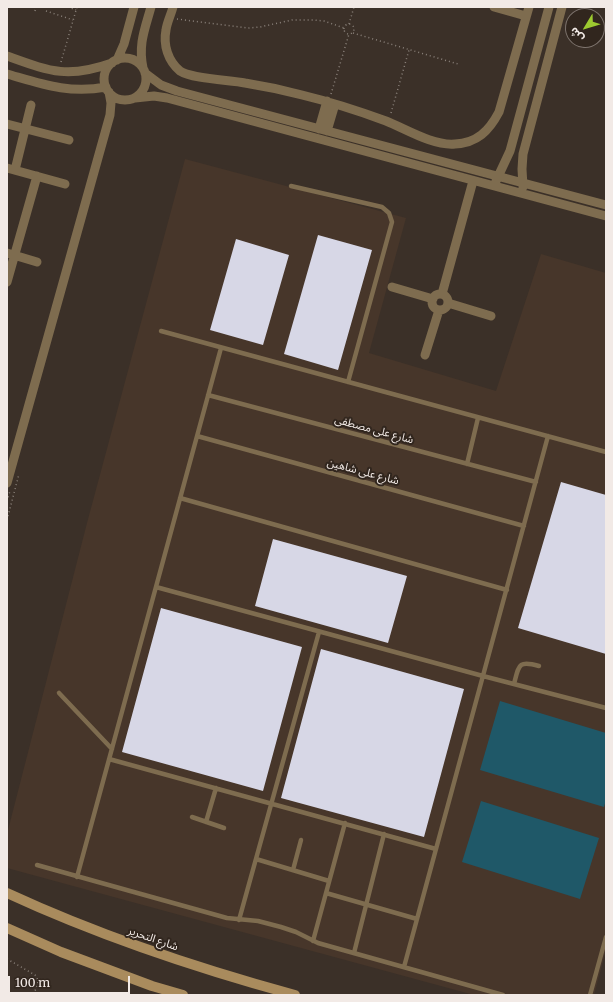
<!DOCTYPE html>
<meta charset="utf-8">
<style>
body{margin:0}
#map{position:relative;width:613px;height:1002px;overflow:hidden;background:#3b3028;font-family:Merriweather,"Noto Sans Arabic",serif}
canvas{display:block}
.frame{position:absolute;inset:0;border:8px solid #f2eae6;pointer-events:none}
.north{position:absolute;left:565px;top:8px;width:40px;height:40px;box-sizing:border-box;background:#31261e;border:1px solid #7e746e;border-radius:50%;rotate:232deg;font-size:11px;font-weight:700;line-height:16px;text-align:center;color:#f2eae6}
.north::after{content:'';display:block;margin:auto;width:14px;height:18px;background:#9dca30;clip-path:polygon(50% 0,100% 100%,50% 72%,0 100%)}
.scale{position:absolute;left:8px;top:976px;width:122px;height:18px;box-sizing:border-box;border:2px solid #f2eae6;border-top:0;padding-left:5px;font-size:12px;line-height:14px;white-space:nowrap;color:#f2eae6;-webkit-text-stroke:3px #31261e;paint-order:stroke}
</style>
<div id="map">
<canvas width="613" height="1002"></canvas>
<div class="frame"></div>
<div class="north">ش</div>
<div class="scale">100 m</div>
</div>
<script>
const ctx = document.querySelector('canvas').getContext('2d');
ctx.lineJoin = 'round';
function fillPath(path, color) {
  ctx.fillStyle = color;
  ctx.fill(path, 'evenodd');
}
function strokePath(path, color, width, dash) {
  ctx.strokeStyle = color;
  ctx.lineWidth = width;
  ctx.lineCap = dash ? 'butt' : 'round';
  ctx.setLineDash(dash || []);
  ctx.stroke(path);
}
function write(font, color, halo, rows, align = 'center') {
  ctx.font = font + ' Merriweather,"Noto Sans Arabic",serif';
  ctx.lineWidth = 4;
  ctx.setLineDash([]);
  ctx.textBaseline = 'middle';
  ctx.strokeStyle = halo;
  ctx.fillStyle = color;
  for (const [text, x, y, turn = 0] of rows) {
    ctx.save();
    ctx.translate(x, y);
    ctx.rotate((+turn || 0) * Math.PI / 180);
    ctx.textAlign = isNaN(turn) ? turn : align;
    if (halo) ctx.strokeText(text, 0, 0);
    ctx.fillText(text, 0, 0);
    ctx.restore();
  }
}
const built = new Path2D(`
 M185,159l221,59 -37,135 127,38 45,-137 65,19v677l-12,45h-120l-467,-127v-34l80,-311z`);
const water = new Path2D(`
 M500,701l106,32v67l-2,7 -124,-37z
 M481,801l118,37 -19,61 -118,-37z`);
const building = new Path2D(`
 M318,235l54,15 -34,120 -54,-16z
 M236,239l53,16 -26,90 -53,-15z
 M561,482l45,13v159l-88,-26z
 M273,539l134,37 -19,67 -133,-37z
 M161,608l141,39 -39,144 -141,-39z
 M321,649l143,40 -40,148 -143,-39z`);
const path = new Path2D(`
 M68,7l8,3
 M35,11l1,-4
 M46,11l27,9
 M177,19l71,9 12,-1 32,-7h21l11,1 20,7
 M344 29a5 5 0 1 1 10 0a5 5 0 1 1-10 0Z
 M349,24l5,-17
 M353,33l105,31
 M61,62l16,-55
 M331,94l18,-60
 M391,113l18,-63
 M7,501l3,-10
 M7,520l12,-46
 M7,959l28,16c6,7 1,13 -2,20`);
const lane = new Path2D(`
 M291,186l91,21 7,6 3,9 -44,160
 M161,331l445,121
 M208,395l328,87
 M197,436l327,90
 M467,464l11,-46
 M180,498l327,92
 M156,587l327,89 123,32
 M514,684c5,-19 4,-24 25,-18
 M59,693l53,56
 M109,759l327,90
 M192,817l32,11
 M206,822l10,-34
 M256,859l73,22
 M37,865l190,53 31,3 23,6 15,5 22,11 185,52
 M293,870l8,-30
 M77,877l144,-529
 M326,893l91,26
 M239,920l80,-288
 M313,941l32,-118
 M354,953l30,-119
 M404,967l144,-531
 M590,995l16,-58`);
const street = new Path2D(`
 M173,7c-2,8 -6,15 -7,23 -3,15 2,31 14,41 12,8 49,9 65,12 19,3 38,7 57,12 29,7 57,16 84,26 20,8 47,25 69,23 22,-1 34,-13 44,-32l30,-105
 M494,7l32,9
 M7,56c42,15 60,23 105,7
 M104 79a21 21 0 1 1 42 0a21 21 0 1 1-42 0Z
 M117,60l7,-16 10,-37
 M143,68c-5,-24 2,-39 8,-61
 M145,73l16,12 16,6 429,114
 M7,74c35,10 62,20 99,13
 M135,98l19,-2 13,2 439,118
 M7,124l62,16
 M319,129l8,-28
 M327,131l8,-27
 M7,168l58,16
 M15,170l16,-65
 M496,181l14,-30 39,-144
 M523,187l-1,-18 1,-15 39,-147
 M7,253l30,9
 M7,282l30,-106
 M392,287l41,12
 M432 302a8 8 0 1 1 16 0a8 8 0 1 1-16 0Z
 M442,294l31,-113
 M448,303l43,13
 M425,355l14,-45
 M7,483l103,-368 1,-12 -2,-11`);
const secondary = new Path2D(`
 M7,893c93,43 189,75 288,102
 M7,928l54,24 91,34 31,9`);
const streetNames = [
 ["شارع على مصطفى",374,430,15],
 ["شارع على شاهين",363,472,15],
 ["شارع التحرير",153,939,19]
];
fillPath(built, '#47362a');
fillPath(water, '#1f5868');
fillPath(building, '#d7d7e6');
strokePath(path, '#8b827b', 1.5, [1, 3]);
strokePath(lane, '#7e6c4f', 4.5);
strokePath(street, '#7e6c4f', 9);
strokePath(secondary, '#a98b5d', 10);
write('11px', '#f2eae6', '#31261e', streetNames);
</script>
